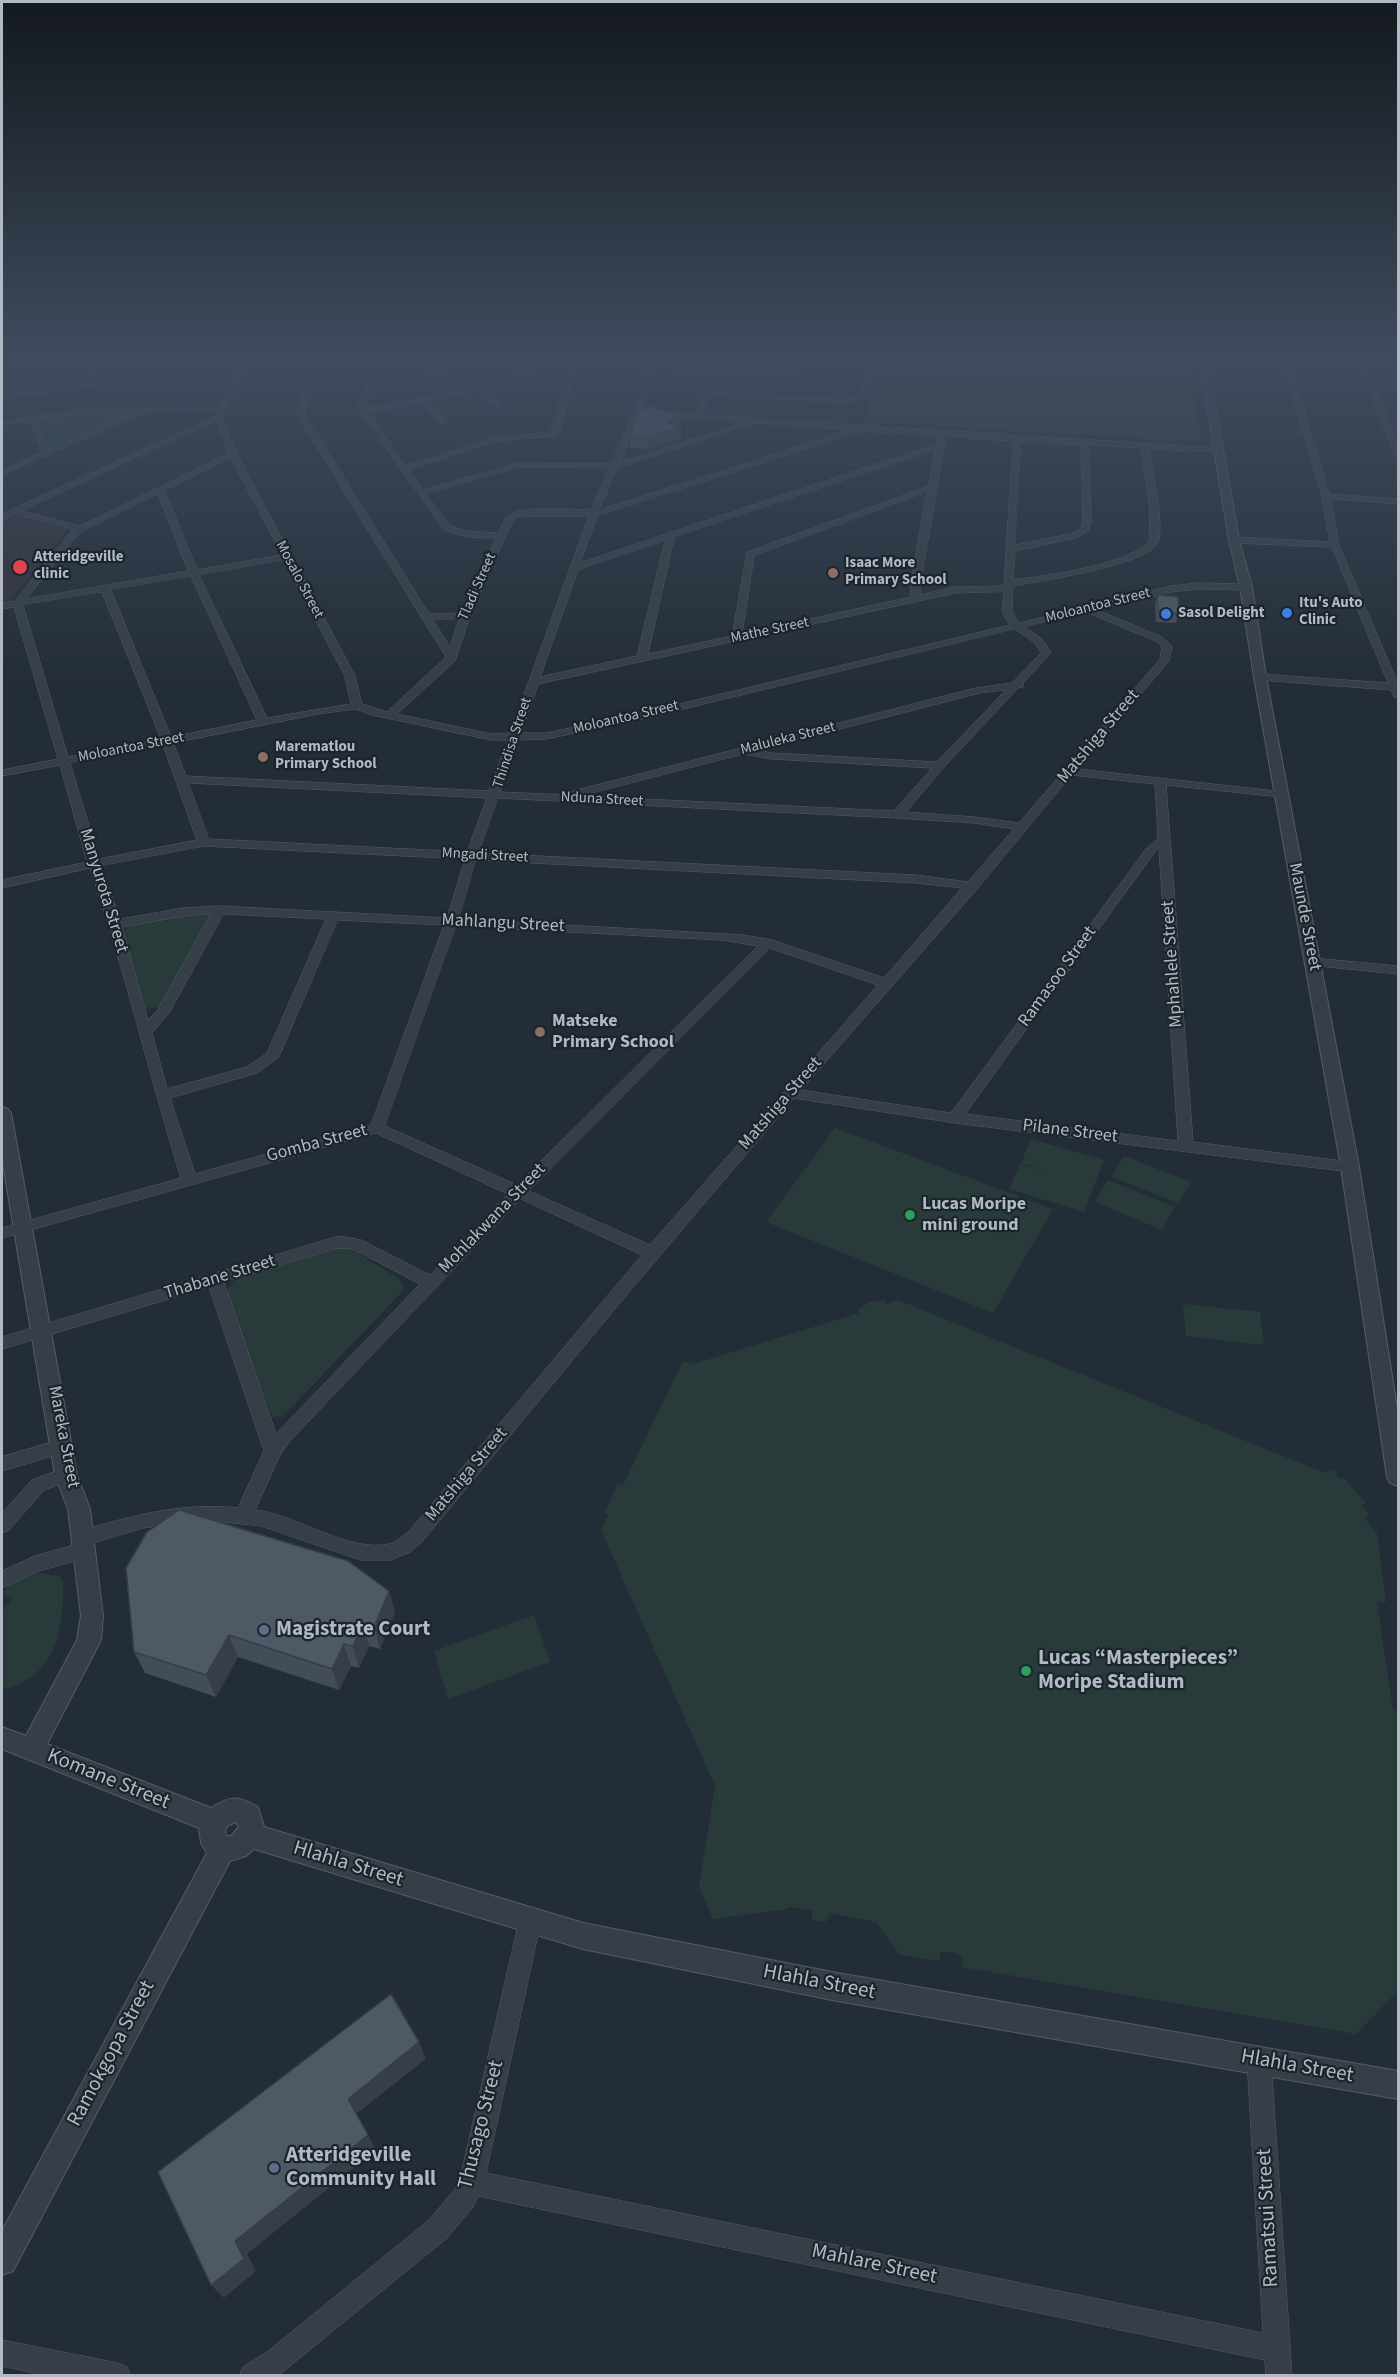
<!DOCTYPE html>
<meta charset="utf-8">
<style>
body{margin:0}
#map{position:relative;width:1400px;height:2377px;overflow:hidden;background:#232d37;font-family:"Source Sans 3",sans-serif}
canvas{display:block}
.frame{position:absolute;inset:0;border:3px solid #b1bac4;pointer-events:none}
</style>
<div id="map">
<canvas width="1400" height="2377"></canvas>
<div class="frame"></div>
</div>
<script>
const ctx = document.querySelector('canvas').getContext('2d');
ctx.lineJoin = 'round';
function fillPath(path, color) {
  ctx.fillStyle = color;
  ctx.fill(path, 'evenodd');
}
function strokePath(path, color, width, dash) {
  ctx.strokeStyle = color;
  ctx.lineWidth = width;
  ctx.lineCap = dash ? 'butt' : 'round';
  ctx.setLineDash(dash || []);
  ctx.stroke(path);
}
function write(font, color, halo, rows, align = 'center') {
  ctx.font = font + ' "Source Sans 3",sans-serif';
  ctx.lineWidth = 4.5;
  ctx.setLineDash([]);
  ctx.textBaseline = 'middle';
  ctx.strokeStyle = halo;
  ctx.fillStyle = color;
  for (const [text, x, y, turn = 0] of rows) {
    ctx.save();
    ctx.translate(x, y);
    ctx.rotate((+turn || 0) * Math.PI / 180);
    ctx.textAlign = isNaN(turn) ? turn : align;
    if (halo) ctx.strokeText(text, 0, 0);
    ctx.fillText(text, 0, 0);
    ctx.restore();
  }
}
const medical = new Path2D(`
 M18,515l48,13 -2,6 -53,66 -9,2v-84z`);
const green = new Path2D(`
 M881,359h307l13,83 -337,-20z
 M97,410l39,1 -80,36 -7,-1 -9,-27z
 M194,912l20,1 -53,94 -15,2 -23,-77 8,-9z
 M835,1128l218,81 -60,104 -227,-91z
 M1031,1139l73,21 -20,52 -75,-23 11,-25 30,8 -29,-9z
 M1124,1156l67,26 -13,21 -67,-26z
 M1108,1180l67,27 -13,23 -67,-28z
 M347,1246l52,33 4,7 -1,6 -118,123 -12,2 -47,-124 10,-14z
 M884,1300l2,4 12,-4 427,173 7,-3 8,9 4,-1 22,25 -4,3 8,9 -6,3 13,15 9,69h-9l16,108 5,1v280l-42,43 -394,-67 1,-10 -8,-4 -14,-1 -2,9 -39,-6 -24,-33 -47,-9 -3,9 -14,-2v-10l-20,-3 -10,3 -69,9 -14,-32 16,-101 -114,-256 8,-15 -4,-2 13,-29 5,1 60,-124 10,3 13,-4 153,-47 -1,-4 12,-7z
 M1183,1304l77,8 4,33 -78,-9z
 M38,1573l20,3 5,4c1,36 -3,84 -40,102 -7,4 -14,7 -21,7v-78l9,-11 -8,-8 10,-11z
 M534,1615l16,47 -102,37 -14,-48z`);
const minor = new Path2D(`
 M2,359h5l4,10 -9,6z
 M79,359h6l15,23 133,-2 10,-19h-76l-3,-2h93l-7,2 -9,19h157c29,-5 63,-21 92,-21l-68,21 -24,4h-23l-10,19 2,5 112,-21 76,-28h9l-1,2 10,3 2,9 -15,58 -4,5 -60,5 -88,29 15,20 95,-27 93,1c12,-27 37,-77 35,-105h6l1,7 137,8 11,-15h7l-11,16 67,4 4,-20h8c-5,21 -3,42 -28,44l-133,-7 -7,3 -6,16 519,33 1,2 -4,2 -69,-3c3,18 17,81 8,95 -14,22 -117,37 -144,42l-1,26 7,11 152,-37 26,-3 49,1 5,3 -5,3 -49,-1 -26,3 -74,18 65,27 10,9 -3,15 -92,108 208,23v4l-4,1 -115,-12 27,357 157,20 5,1 2,4 -2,4 -5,1 -395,-49 -161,-25 -165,194 -208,251 -11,9 -19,8h-30l-100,-34 -46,-5 -72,7 -53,16 3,6 -2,6 -52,15 -37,17v-17l33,-15 42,-12 -3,-6 3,-6 6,-2c52,-15 101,-28 155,-22l26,-57 -55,-164 -207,62v-12l337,-101 22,4 69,35 78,-81 -132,-61 -374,105v-10l179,-50c-32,-103 -56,-208 -91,-310l-88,20v-8l85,-18 -27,-97 -58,11v-6l56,-11 -44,-152 -12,2v-6l13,-2 58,-72 -58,-15 -13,6v-6l213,-98 2,-5 -73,1 -142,63v-5l41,-18 -13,-31 -28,4v-4l89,-13 129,-1 11,-22h-123l-106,14v-4l91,-12zM556,363l11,4v6l-16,59 -56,5 -90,29 -36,-54 51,-9 20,21h6v-4l-19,-19 52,-10 16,15h6v-4l-15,-12zM653,370l210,13 -3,12 -12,4 -137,-7 -9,4 -7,18 -34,-2 -4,2 4,2 86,6 -127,40 21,-50zM309,384l-11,22 -1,9 149,242 -59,55 -25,-8 -7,-28 -118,-222 -15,-37 16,-32zM316,384h52l-11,19 3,8 84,119 23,7 29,1 -34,75 -33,1 -124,-199 1,-9zM91,412h42l-84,37 -12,-29zM216,421l13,32 -149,73 -58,-15zM757,423l93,7 -251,80 18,-42zM863,431l150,10 -9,145 -49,1 -35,8v-9l25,-147 -4,-2 -4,2 -1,5 -356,119 17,-47zM1021,442l60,3 2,77 -3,8 -10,4 -55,11zM1089,445l52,3 9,63 -1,31c-26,24 -100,33 -136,38l2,-29 61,-13 12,-7 3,-9zM935,450l-6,36 -182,66 -15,84 -84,18 26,-117zM231,458l51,97 -85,15 -32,-79zM519,467l90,1 -18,42c-20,0 -63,-5 -80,4 -7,3 -10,13 -13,19l-30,-2 -18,-5 -24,-32zM927,492l-17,94 1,11 -169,37 12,-78zM158,494l30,77 -162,28 53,-66zM527,516h62l-79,217 -19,1 -94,-20 58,-53 15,-45 41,-92 5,-6zM665,541l-28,115 -97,21 38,-107zM284,560l61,116 6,28 -84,14 -68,-143zM191,576l66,144 -86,17 -60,-147zM102,592l59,147 -93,18 -45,-152zM1004,592l-2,20 8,13 -372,89 -92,19h-25l17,-49 417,-91zM1086,612l70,29 6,6 -2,12 -141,164 -45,-6 -68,-5 38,-45 74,-79 5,-1v-4l28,-30 -9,-14 -18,-12zM459,619l-9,28 -17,-27zM1015,629l20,14 6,10 -29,30 -36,5 -407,104 -1,3 -68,-3 18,-52 28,-1 92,-19zM1006,690l-69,72 -165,-9 -14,-3 222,-57zM356,709l16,6 119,25h17l-19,51 -303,-15 -13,-33 145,-29zM163,745l34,95 -98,19 -29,-96zM744,754l28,5 160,9 -38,43 -314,-15zM1072,775l83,9 3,54 -12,11 -195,264 -150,-23 176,-201zM189,783l298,15 -20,54 -258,-13zM498,798l399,20 77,5 40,6 -46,53 -52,-7 -437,-22zM204,846l261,13 -18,59 -227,-12 -37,2 -63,11 -19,-53zM1159,849l19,292 -213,-27 189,-261zM476,860l440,23 46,5 -78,90 -112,-38 -29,-5 -284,-16zM211,914l-54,97 -9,9 -26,-93 61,-11zM224,914l102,5 -59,134 -20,14 -80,22 -15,-56 17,-20zM338,920l106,5 -73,200 -176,49 -25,-76 87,-25 21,-15zM456,926l266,14 36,6 -241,239 -132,-59zM770,948l108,37 -228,260 -121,-54zM521,1199l121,56 -233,276c-6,5 -13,11 -20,13 -40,9 -94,-30 -134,-34l25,-55 10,-14zM339,1248l14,1 67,35 -144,150 -52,-152z
 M1282,359h7l40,135 69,5v5l-67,-5 8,46 59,139v14l-4,-1 -3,-7 -131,-10 -5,-3 5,-3 128,9 -56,-136 -98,-4 -4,-3 4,-3 96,5 -8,-46z
 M1347,359l51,3v4l-32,-3 32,82v11l-4,-2 -36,-92z
 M1313,958l85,8v8l-90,-9 -1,-3z
 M63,1439l6,2 3,5 -3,5 -67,20v-14z
 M66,1468l6,2 3,5 -3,5 -28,10 -36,41 -6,2v-20l30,-33z
 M530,1910l8,3 3,8 -55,252 777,160 -16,-273 4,-8 8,-4 8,4 4,8 21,316h-26l-1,-16 -787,-164 -5,11 -26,31 -162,132 -8,6h-38l4,-9 24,-15 162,-132 26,-31 5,-10 59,-258 3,-8z
 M2,2340l116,23 9,4 4,9h-82l-47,-10z`);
const tertiary = new Path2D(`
 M1199,359h8l32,181 13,47 14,90 93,490 39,247v72l-8,-3 -3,-6 -46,-310 -87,-490 -14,-90 -11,-47z
 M2,1107l6,2 3,4 66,362 13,34 13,107 -2,24 -54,104 164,64c20,-12 26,-13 47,-1l6,20 319,96 249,49 566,99v28l-566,-99 -249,-51 -329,-100 -8,7 -16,5 -217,410 -11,4v-44l205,-378 -6,-10 -2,-15 -197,-79v-22l24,9 51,-96 4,-24 -13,-107 -13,-34 -53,-317zM236,1822l3,5 -8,9h-5l-1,-6 4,-5z`);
const wall = new Path2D(`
 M681,427v12l-34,10 -17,-1v-12z
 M1157,595l22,18 -3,10 -20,-1 -1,-17z
 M389,1591l6,22 -15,36 -11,-3 -10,22 -8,-2 -12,24 -101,-33 -22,40 -71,-24 -11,-21z`);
const shadedWall = new Path2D(`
 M681,415v24l-34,10v-12l21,-15z
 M389,1591l6,22 -15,36 -6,-22z
 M363,1624l6,22 -10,22 -6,-22z
 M229,1635l9,22 -22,40 -10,-22z
 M344,1644l7,22 -12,24 -7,-21z
 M419,2042l7,17 -70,55 -8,-15z
 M368,2135l8,15 -129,104 9,17 -32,27 -13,-13 24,-44z`);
const building = new Path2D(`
 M648,406l33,9 -13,7 13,5 -34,10 -17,-1 9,-25z
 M1157,595l21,2 1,16 -21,-2z
 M179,1510l169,51 41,30 -15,36 -11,-3 -10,22 -9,-2 -12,25 -103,-34 -23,40 -72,-23 -8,-84 21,-36z
 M391,1994l28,48 -71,57 20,36 -133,106 9,18 -33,26 -53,-113z`);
const markers = [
 [20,567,8,"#e0444e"],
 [833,573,6,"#8d6e63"],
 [1287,613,6,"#3f7fe0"],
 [1166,614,6,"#3f7fe0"],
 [263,757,6,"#8d6e63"],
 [540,1032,6,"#8d6e63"],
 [910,1215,6,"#2e9e5b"],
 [264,1630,6,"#5c6f8a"],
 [1026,1671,6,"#2e9e5b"],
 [274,2168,6,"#5c6f8a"]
];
const farPoinames = [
 ["Atteridgeville",34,558],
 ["clinic",34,575],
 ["Isaac More",845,564],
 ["Primary School",845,581],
 ["Itu's Auto",1299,604],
 ["Clinic",1299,621],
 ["Sasol Delight",1178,614],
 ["Marematlou",275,748],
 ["Primary School",275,765]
];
const farStreetnames = [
 ["Mosalo Street",299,580,62],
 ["Tladi Street",478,587,-66],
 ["Moloantoa Street",1098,606,-14],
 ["Mathe Street",770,631,-12],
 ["Moloantoa Street",626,718,-13],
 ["Maluleka Street",788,739,-14],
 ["Thindisa Street",513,743,-72],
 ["Moloantoa Street",131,748,-11],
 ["Nduna Street",602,800,3],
 ["Mngadi Street",485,856,3]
];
const streetNames = [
 ["Matshiga Street",1099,737,-50],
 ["Manyurota Street",103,891,73],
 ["Maunde Street",1304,917,79],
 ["Mahlangu Street",503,924,3],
 ["Mphahlele Street",1173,964,-94],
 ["Ramasoo Street",1058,977,-54],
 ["Matshiga Street",781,1104,-49],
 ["Pilane Street",1070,1132,7],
 ["Gomba Street",317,1144,-15],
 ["Mohlakwana Street",493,1219,-46],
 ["Thabane Street",220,1278,-17],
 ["Mareka Street",63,1437,79],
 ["Matshiga Street",467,1475,-50]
];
const poiNames = [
 ["Matseke",552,1022],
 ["Primary School",552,1043],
 ["Lucas Moripe",922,1205],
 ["mini ground",922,1226]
];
const nearPoinames = [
 ["Magistrate Court",276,1630],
 ["Lucas “Masterpieces”",1038,1659],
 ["Moripe Stadium",1038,1683],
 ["Atteridgeville",286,2156],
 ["Community Hall",286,2180]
];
const nearStreetnames = [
 ["Komane Street",108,1780,22],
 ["Hlahla Street",348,1865,17],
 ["Hlahla Street",819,1983,11],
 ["Ramokgopa Street",112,2054,-62],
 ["Hlahla Street",1297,2067,10],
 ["Thusago Street",482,2125,-76],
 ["Ramatsui Street",1269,2218,-93],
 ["Mahlare Street",874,2265,12]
];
fillPath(medical, '#32313c');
fillPath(green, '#283b3a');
strokePath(minor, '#545d65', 1);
strokePath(tertiary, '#545d65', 2);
fillPath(minor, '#363f48');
fillPath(tertiary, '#363f48');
fillPath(wall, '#434d58');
fillPath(shadedWall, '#373e47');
fillPath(building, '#4e5966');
strokePath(building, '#373e47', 1.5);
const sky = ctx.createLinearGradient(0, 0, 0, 692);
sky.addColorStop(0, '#13191e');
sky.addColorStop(0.52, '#3f4c5e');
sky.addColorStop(1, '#3f4c5e00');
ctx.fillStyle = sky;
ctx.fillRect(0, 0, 1400, 692);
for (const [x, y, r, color] of markers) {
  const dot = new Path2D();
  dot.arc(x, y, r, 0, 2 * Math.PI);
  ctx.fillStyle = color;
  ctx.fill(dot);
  strokePath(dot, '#1c242c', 2);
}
write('bold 15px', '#b1bac4', '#1c242c', farPoinames, 'left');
write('15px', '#b1bac4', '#1c242c', farStreetnames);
write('18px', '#b1bac4', '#1c242c', streetNames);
write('bold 18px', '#b1bac4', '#1c242c', poiNames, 'left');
write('bold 21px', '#b1bac4', '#1c242c', nearPoinames, 'left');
write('21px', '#b1bac4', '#1c242c', nearStreetnames);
</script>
